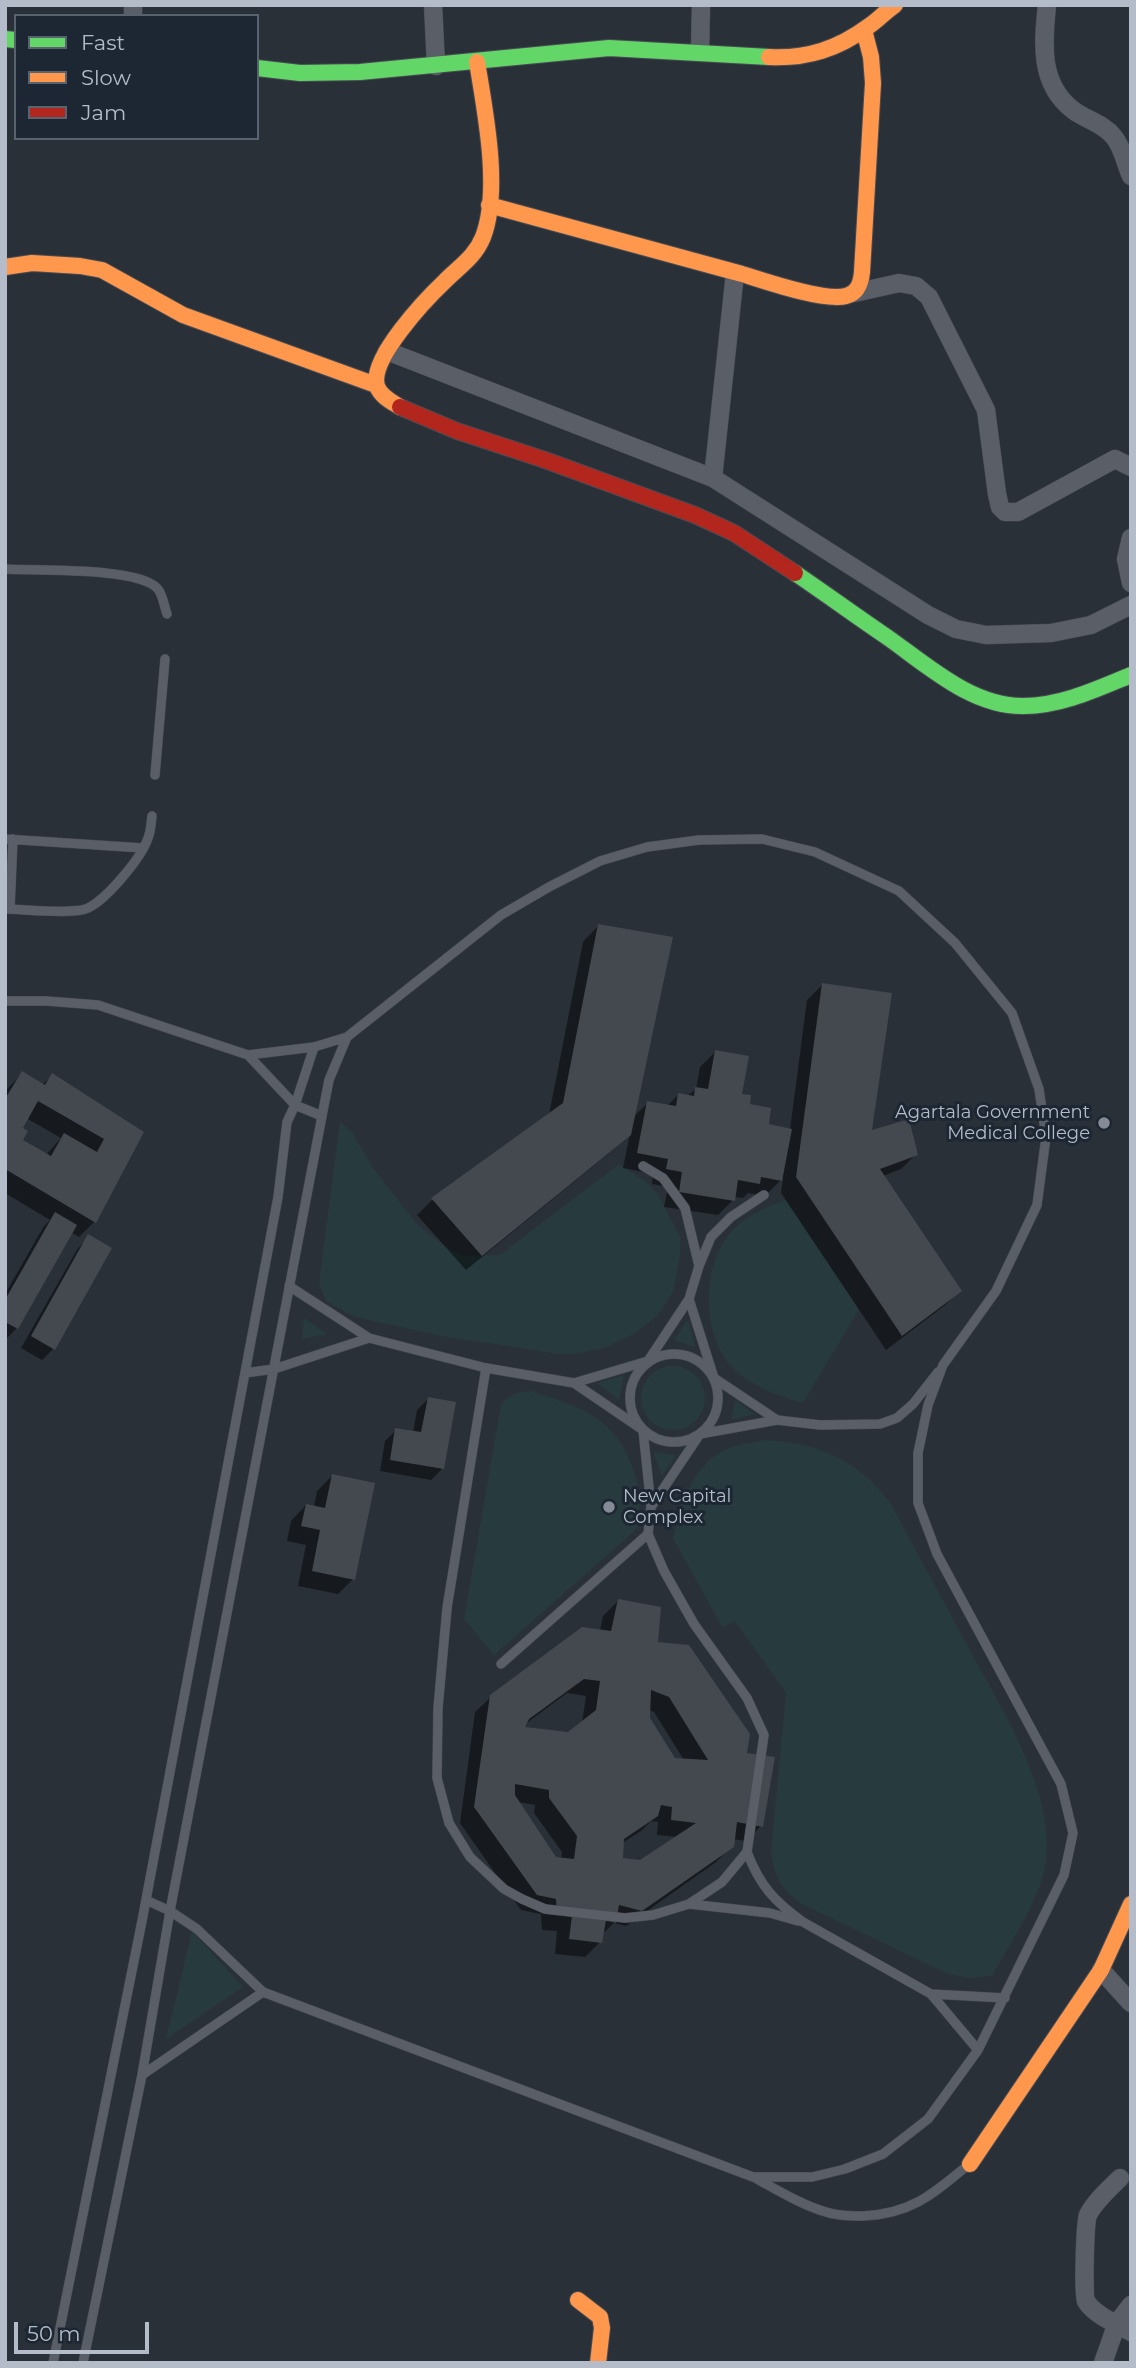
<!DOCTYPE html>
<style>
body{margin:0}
#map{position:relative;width:1136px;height:2368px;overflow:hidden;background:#2a3038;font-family:Montserrat,sans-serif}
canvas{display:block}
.frame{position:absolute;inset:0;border:7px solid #b4bcc9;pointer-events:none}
.legend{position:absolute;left:14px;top:14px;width:245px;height:126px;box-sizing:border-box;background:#1d2633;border:2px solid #59626f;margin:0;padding:9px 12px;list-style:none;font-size:21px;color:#b4bcc9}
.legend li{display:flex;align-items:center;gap:14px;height:35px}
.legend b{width:35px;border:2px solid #59626f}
.scale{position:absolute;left:14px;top:2322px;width:135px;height:32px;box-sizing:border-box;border:4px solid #b4bcc9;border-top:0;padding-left:9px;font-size:21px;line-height:24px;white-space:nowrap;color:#b4bcc9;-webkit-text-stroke:5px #1d2633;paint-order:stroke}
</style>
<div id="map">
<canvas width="1136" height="2368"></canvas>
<div class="frame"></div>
<ul class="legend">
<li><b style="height:9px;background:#63d668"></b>Fast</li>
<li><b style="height:9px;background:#ff974d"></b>Slow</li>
<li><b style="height:9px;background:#b3261e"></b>Jam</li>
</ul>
<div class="scale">50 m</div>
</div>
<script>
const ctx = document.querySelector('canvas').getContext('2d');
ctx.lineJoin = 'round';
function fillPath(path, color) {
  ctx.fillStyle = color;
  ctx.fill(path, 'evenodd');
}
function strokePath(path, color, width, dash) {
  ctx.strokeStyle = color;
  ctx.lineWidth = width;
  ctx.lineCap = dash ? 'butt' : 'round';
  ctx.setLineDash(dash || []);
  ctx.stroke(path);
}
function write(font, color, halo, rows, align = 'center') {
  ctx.font = font + ' Montserrat,sans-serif';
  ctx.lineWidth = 6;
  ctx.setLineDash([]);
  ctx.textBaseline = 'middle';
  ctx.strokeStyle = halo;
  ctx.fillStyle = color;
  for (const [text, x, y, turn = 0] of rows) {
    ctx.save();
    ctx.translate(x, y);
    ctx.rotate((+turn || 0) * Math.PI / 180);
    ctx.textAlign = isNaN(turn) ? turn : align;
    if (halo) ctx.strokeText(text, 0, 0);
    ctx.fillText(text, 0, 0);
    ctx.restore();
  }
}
const green = new Path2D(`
 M340,1122l12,10 21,36 43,55 19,16 27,17 38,-1 119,-91 26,17 12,12 23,43v19l-7,37 -15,23 -24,19 -30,14 -31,6h-15l-116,-18 -87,-19 -29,-16 -7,-18z
 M786,1200l73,109 -56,94c-25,-8 -52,-16 -71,-36 -30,-30 -30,-98 -5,-130 15,-20 36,-29 59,-37z
 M304,1318l23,16 -25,5z
 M688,1319l7,28 -21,-7z
 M641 1398a32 32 0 1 1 64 0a32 32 0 1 1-64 0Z
 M624,1375l-5,25 -22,-17z
 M530,1391c48,15 86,26 103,78 7,21 8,38 5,59l-144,127 -30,-36 37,-215c9,-10 16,-12 29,-13z
 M735,1400l20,14 -24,6z
 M764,1440c55,3 95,20 127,64 25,47 51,94 76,141 33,61 88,145 79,216 -5,38 -36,82 -54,115l-23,2 -21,-4 -148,-71c-20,-17 -26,-25 -29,-52l15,-158 -51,-72 -13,6 -49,-89c7,-35 21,-77 58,-91 10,-3 23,-4 33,-7z
 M653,1452l23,3 -14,21z
 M192,1931l51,56 -77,52z`);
const shadow = new Path2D(`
 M598,926l34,192 16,-15 19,3 11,-11 9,1 9,-7 4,-22 15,-15 33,54 19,20 23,4 17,-130 15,-15 47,147 47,22 -15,15 -18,7 77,115 -16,15 -58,44 -105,-157 2,-15 -18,18 -17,-3 -5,5 -9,-1 -1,3 -15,15 -54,-8 4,-20 -16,-3 1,-10 -30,-6 7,-34 -17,16 -147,120 -49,-55 15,-15 117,-85 34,-173z
 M22,1074l20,11 10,-9 90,57 -48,89 -15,15 -8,-5 -54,96 -12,12v-46l39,-68 6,-6 -45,-27v-102zM26,1118l35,20 -15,17 -25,-15 -1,-12z
 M89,1237l-36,112 -11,11 -21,-12 57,-100z
 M428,1399l14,70 -11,11 -51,-9 5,-30 11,-11 17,3 4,-23z
 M333,1475l20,104 -15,15 -40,-8 8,-41 -19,-4 4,-20 15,-16 8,2 3,-16z
 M618,1601l127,153 16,72 -15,15 -13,-2 -1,7 -16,16 -90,64 -12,-3 -13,12 -1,7 -15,15 -30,-3 2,-23 -15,-1 -1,-16 -20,-4 -61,-87 15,-111 16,-15 109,-66 3,-15zM567,1693l19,3 -4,27 -13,11 -47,-5 2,-4zM649,1710l5,2 30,48 -10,-1 -25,-41zM517,1802l18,3 -1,8 28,39 -1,7h-6zM651,1821l7,1 -1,13 21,2 -37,25 -19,-2v-17l19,-12z`);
const building = new Path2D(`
 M598,924l75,13 -42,198 -149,121 -51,-58 132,-95z
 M822,983l70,10 -20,137 37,-11 9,36 -38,14 82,122 -60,45 -106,-159z
 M715,1050l34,6 -7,38 9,1 -1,9 21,4 -2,16 23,5 -10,52 -21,-4 -1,7 -22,-4 -3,21 -56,-9 3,-20 -16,-3 2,-10 -31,-6 10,-52 29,5 2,-13 16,3 1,-9 13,2z
 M22,1071l23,14 7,-12 92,59 -48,91 -91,-54v-70zM38,1101l66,38 -7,13 -33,-19 -13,23 -28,-16 5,-9 -5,-3z
 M55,1212l22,13 -59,104 -13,-7v-22z
 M88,1234l24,14 -57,102 -24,-14z
 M428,1397l28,5 -12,67 -54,-9 5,-32 26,4z
 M332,1474l43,9 -20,97 -43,-9 8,-41 -19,-4 5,-22 19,4z
 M618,1599l43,8 -3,35 31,3 61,89 -3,19 28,4 -12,70 -26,-5 -3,25 -92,64 -23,-6 -3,18 -10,-3 -4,23 -33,-4 3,-23 -15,-1 -1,-16 -19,-4 -63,-88 16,-112 92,-68 29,4zM584,1679l16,2 -4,29 -28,22 -43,-5 4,-8zM651,1690l18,7 39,63 -33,-2 -25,-40zM515,1784l34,6v8l28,38 -3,23 -18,-2 -41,-62zM661,1805l11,2 -1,13 25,3 -56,37 -17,-2 1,-19 34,-23z`);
const lane = new Path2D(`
 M5,569c32,2 132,-2 152,19 6,6 7,18 10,26
 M155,775l10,-116
 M5,839l138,9
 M5,909c18,0 69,6 83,-1 19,-9 54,-51 60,-70 3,-7 3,-15 4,-22
 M10,909l3,-70
 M5,1001h41l52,4 150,50 47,50 27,11
 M643,1166l20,12 22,30 14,58
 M764,1195l-33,22 -20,20 -12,29 -10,33 25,79 63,42
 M289,1286l80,52 117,30 88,15 74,-22 41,-62
 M630 1398a44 44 0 1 1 88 0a44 44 0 1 1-88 0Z
 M486,1368l-39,240 -9,100 -1,70 12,45 21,34 34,32 18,10 23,10 80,9 28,-3 36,-11 33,-22 25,-30c13,34 27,49 56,70l128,72 47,56
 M245,1373l29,-4 95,-31
 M574,1383l69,47 8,77
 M648,1534l16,37 30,53 53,74 17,37 -17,117
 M501,1664l147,-130 3,-27 49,-73 77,-14 43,5 60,-1 17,-6 16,-14 25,-32
 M146,1900l24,11 27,18 66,63 490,185h59l33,-8 38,-15 45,-35 50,-69 86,-175 9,-42 -12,-49 -124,-230 -19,-51v-50l10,-48 15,-40 53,-74 41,-86 9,-68 -7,-48 -27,-76 -57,-70 -56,-52 -84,-39 -53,-13 -63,1 -52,7 -47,14 -51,26 -48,28 -154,122 -33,10 -66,8
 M689,1904l81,9 28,8
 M931,1994l74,4
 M142,2075l121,-83
 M757,2179c22,12 45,26 69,33 11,4 25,4 37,4 48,-2 70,-22 105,-51
 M53,2363l89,-442 136,-724 9,-75 8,-17 19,-58
 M83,2363l59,-288 28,-164 152,-795 7,-36 18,-43`);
const street = new Path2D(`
 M133,5v11
 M433,5l3,61
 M1047,5c-4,38 -8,79 26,105 13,10 30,13 41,27 9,11 11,26 17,39
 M700,52l1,-47
 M854,293l45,-10 17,3 13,11 57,113 11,84 3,13 5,5h13l97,-53 16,8
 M387,351l326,127 215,137 28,14 30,6 65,-2 40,-8 40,-20
 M713,478l22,-205
 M1131,538l-5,21 5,24
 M1101,1970l30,33
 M1120,2178c-11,11 -25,23 -32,37 -3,7 -5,80 -2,86 8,14 31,23 45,31
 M1103,2363l14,-40 14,-18`);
const fast = new Path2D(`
 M5,39l11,1
 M257,68l43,5 60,-1 249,-24 160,9
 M795,573c31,21 61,43 92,64 40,28 85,70 137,69 37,0 73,-17 107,-31`);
const slow = new Path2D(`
 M769,57c38,2 69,-8 100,-31 9,-6 17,-15 26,-21
 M489,205c84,23 168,46 253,69 22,7 83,28 104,22 12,-3 15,-13 16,-24l11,-189 -2,-26 -7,-27
 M5,267l27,-4 48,3 22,4 81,45 193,70
 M400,407c-8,-5 -20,-11 -23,-21 -8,-27 49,-87 68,-105 15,-15 30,-24 38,-44 18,-47 2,-126 -6,-175
 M970,2164l131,-194 30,-66
 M578,2300l22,17 2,11 -4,35`);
const jam = new Path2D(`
 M400,407l57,24 88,29 150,55 39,18 61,40`);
const markers = [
 [1104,1123,7,"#848b96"],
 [609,1507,7,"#848b96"]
];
const poiNames = [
 ["Agartala Government",1090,1113],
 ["Medical College",1090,1134],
 ["New Capital",623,1497,"left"],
 ["Complex",623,1518,"left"]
];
fillPath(green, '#273a3e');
fillPath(shadow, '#0007');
fillPath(building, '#444950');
strokePath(lane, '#484c53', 10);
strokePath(street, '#484c53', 19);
strokePath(fast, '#484c53', 18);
strokePath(slow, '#484c53', 18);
strokePath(jam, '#484c53', 18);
strokePath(lane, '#5a5e66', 9);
strokePath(street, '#5a5e66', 18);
strokePath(fast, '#63d668', 16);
strokePath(slow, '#ff974d', 16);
strokePath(jam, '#b3261e', 16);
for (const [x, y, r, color] of markers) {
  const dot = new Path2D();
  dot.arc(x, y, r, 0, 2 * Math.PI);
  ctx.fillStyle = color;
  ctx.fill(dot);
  strokePath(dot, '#1d2633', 2.5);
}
write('18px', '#b4bcc9', '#1d2633', poiNames, 'right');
</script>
